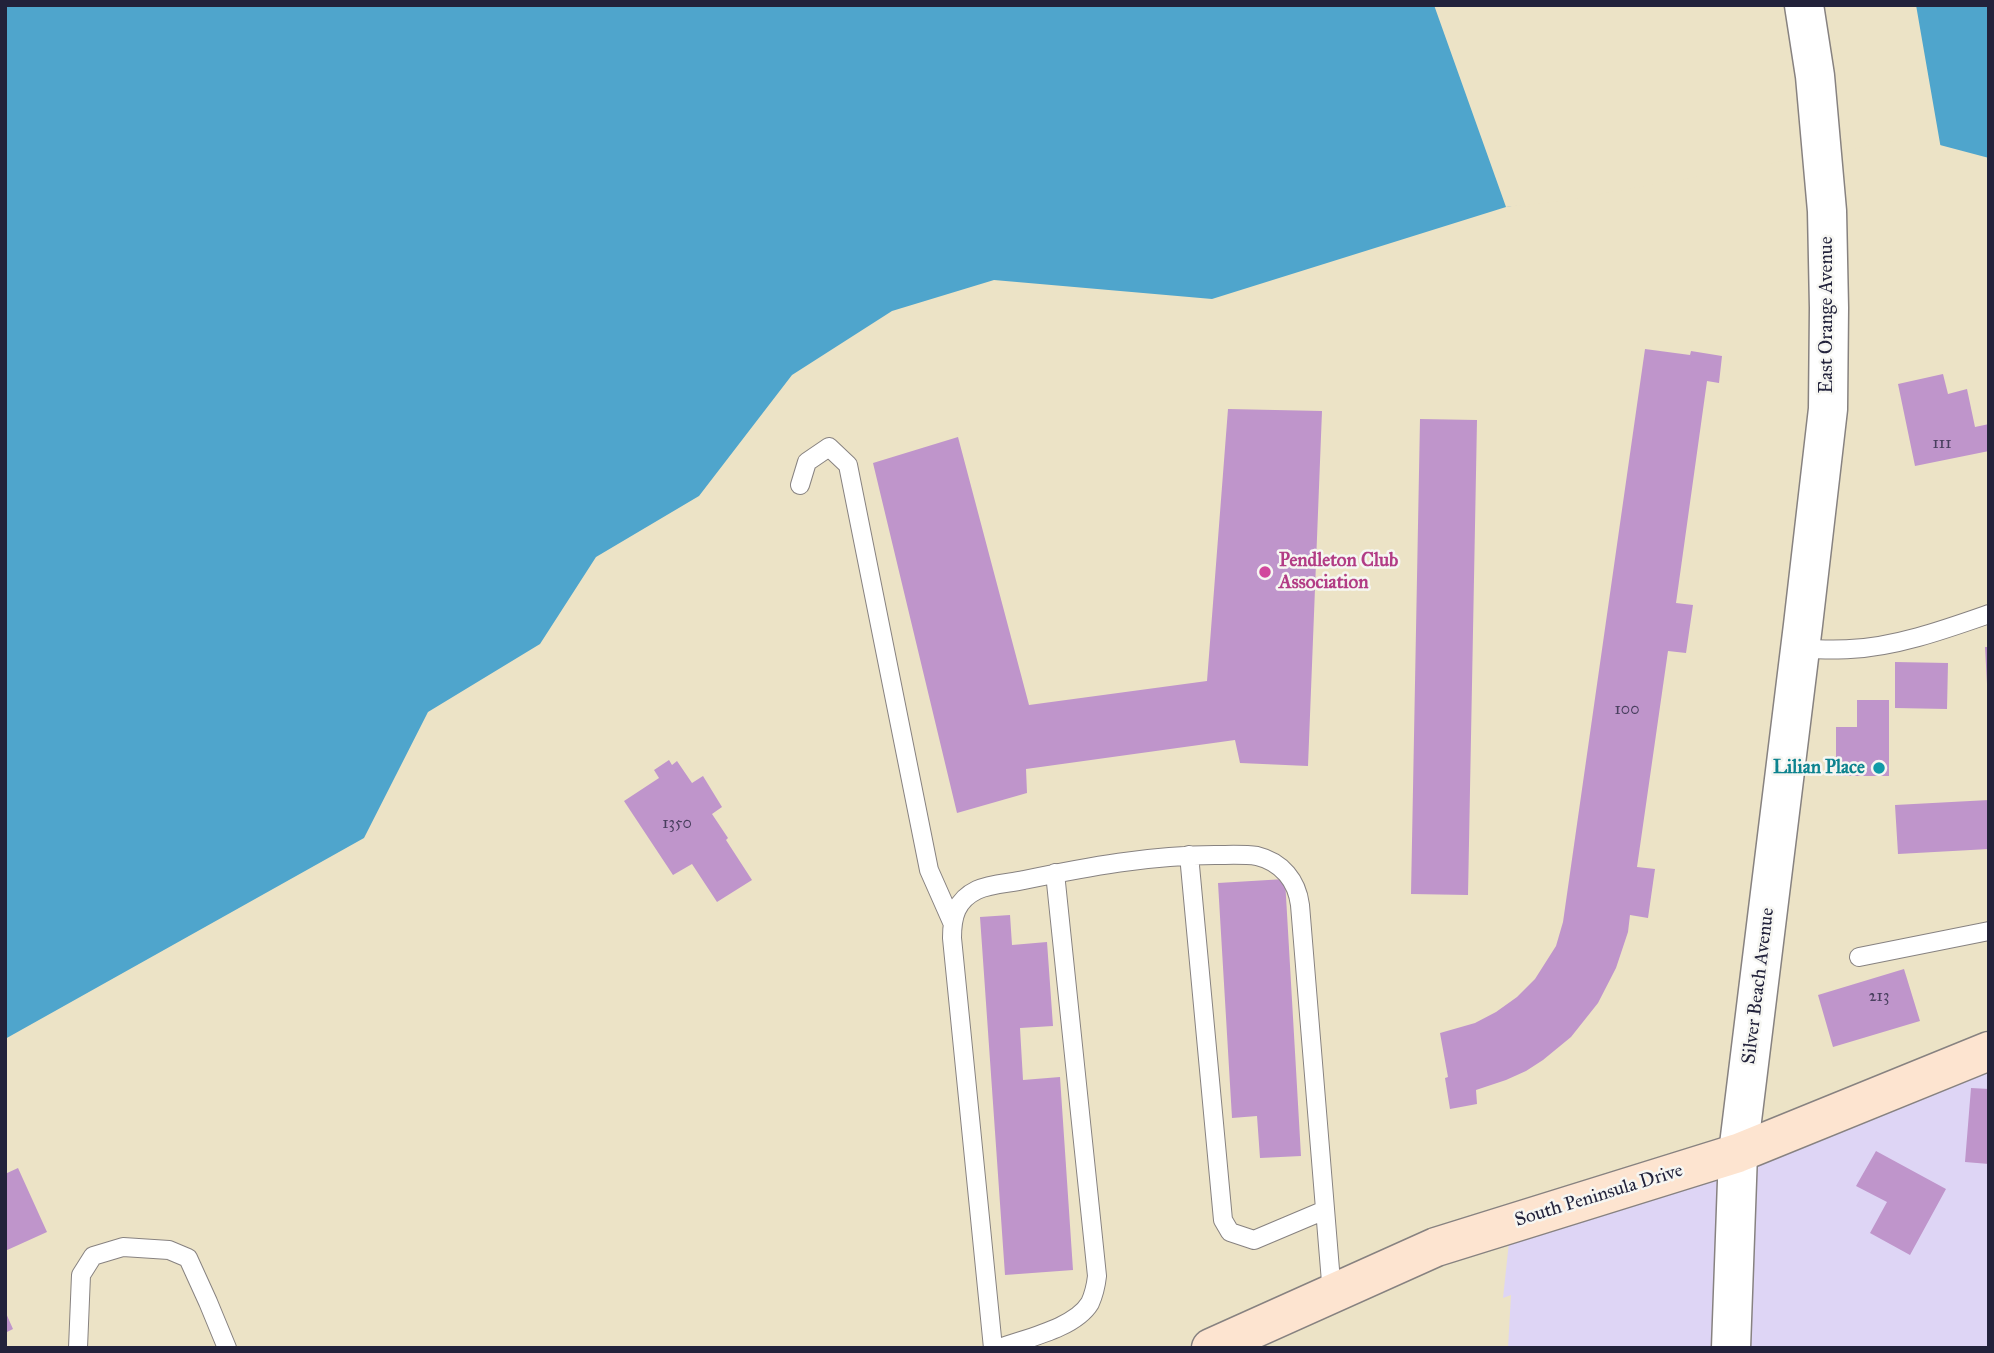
<!DOCTYPE html>
<style>
body{margin:0}
#map{position:relative;width:1994px;height:1353px;overflow:hidden;background:#ece3c6;font-family:"IM FELL Great Primer",serif}
canvas{display:block}
.frame{position:absolute;inset:0;border:7px solid #22223b;pointer-events:none}
</style>
<div id="map">
<canvas width="1994" height="1353"></canvas>
<div class="frame"></div>
</div>
<script>
const ctx = document.querySelector('canvas').getContext('2d');
ctx.lineJoin = 'round';
function fillPath(path, color) {
  ctx.fillStyle = color;
  ctx.fill(path, 'evenodd');
}
function strokePath(path, color, width, dash) {
  ctx.strokeStyle = color;
  ctx.lineWidth = width;
  ctx.lineCap = dash ? 'butt' : 'round';
  ctx.setLineDash(dash || []);
  ctx.stroke(path);
}
function write(font, color, halo, rows, align = 'center') {
  ctx.font = font + ' "IM FELL Great Primer",serif';
  ctx.lineWidth = 5;
  ctx.setLineDash([]);
  ctx.textBaseline = 'middle';
  ctx.strokeStyle = halo;
  ctx.fillStyle = color;
  for (const [text, x, y, turn = 0] of rows) {
    ctx.save();
    ctx.translate(x, y);
    ctx.rotate((+turn || 0) * Math.PI / 180);
    ctx.textAlign = isNaN(turn) ? turn : align;
    if (halo) ctx.strokeText(text, 0, 0);
    ctx.fillText(text, 0, 0);
    ctx.restore();
  }
}
const built = new Path2D(`
 M1989,1070v278h-239l6,-183z
 M1718,1177l-6,171h-204l3,-53 -8,3 6,-56z`);
const water = new Path2D(`
 M5,5h1984v153l-83,-22 -400,71 -294,92 -218,-19 -102,31 -100,64 -93,121 -103,61 -56,87 -112,68 -64,126 -359,201z`);
const pier = new Path2D(`
 M1434,5h482l25,144 -35,-10 -344,62 -56,6z`);
const building = new Path2D(`
 M1645,349l45,6 1,-4 31,5 -3,27 -12,-2 -31,222 17,2 -7,48 -18,-2 -31,216 18,2 -7,49 -18,-3 -2,17 -12,36 -18,35 -27,34 -28,23 -17,11 -20,9 -30,10 1,14 -27,5 -5,-31 3,-1 -8,-44 35,-10 21,-11 21,-15 18,-18 21,-33 7,-24z
 M1943,374l5,20 19,-5 8,38 14,-3v27l-74,15 -17,-82z
 M1228,409l94,2 -14,355 -68,-3 -5,-23 -209,29 1,24 -70,20 -84,-350 85,-26 71,268 178,-24z
 M1420,419l57,1 -9,475 -57,-1z
 M1985,647h4v37h-2z
 M1895,662l53,1 -1,46 -52,-1z
 M1857,700h32v76h-53v-49h21z
 M669,760l3,5 5,-4 15,22 11,-7 19,31 -10,7 16,24 -2,2 26,40 -35,22 -25,-38 -19,11 -49,-74 35,-23 -5,-8z
 M1989,800v49l-91,5 -3,-49z
 M1285,879l16,277 -41,2 -3,-42 -25,2 -14,-235z
 M1010,915l2,30 35,-3 6,84 -33,2 3,52 37,-3 13,193 -68,5 -25,-358z
 M1904,969l16,52 -87,26 -15,-52z
 M1971,1088l18,1v75l-24,-2z
 M1876,1151l70,38 -36,66 -40,-22 17,-31 -31,-16z
 M18,1168l29,64 -42,19v-77z
 M5,1311l8,18 -8,4z`);
const service = new Path2D(`
 M800,485l7,-23 22,-15 19,18 81,405 23,52
 M1800,649c17,0 34,1 50,0 46,-2 96,-20 139,-35
 M1189,855l34,365 7,12 24,8 71,-30
 M1859,957l130,-26
 M78,1348l3,-73 12,-19 30,-9 46,3 19,8 20,44 19,46
 M993,1348l-41,-410c0,-21 4,-38 25,-48 13,-6 34,-7 47,-10 63,-13 127,-25 191,-25 13,0 29,-1 42,1 25,6 40,25 43,49l32,389
 M1000,1348c27,-10 75,-20 90,-45 4,-9 6,-18 7,-27l-42,-403`);
const tertiary = new Path2D(`
 M1731,1348l7,-195 65,-528 25,-216 1,-101 -2,-97 -12,-135 -11,-71`);
const secondary = new Path2D(`
 M1211,1348l225,-101 302,-94 251,-102`);
const markers = [
 [1265,572,7,"#d1479c"],
 [1879,768,7,"#0f9aa8"]
];
const numberNames = [
 ["111",1942,444],
 ["100",1627,710],
 ["1350",677,824],
 ["213",1879,997]
];
const streetNames = [
 ["East Orange Avenue",1827,315,-90],
 ["Silver Beach Avenue",1759,986,-83],
 ["South Peninsula Drive",1599,1196,-17]
];
const hotelNames = [
 ["Pendleton Club",1279,561],
 ["Association",1279,583]
];
const cultureNames = [
 ["Lilian Place",1865,768]
];
fillPath(built, '#ded5f5');
fillPath(water, '#4fa5cc');
fillPath(pier, '#ece3c6');
fillPath(building, '#bf95cb');
strokePath(service, '#878280', 20);
strokePath(tertiary, '#878280', 41);
strokePath(secondary, '#878280', 41);
strokePath(service, '#fff', 18);
strokePath(tertiary, '#fff', 38);
strokePath(secondary, '#fde4d0', 38);
for (const [x, y, r, color] of markers) {
  const dot = new Path2D();
  dot.arc(x, y, r, 0, 2 * Math.PI);
  ctx.fillStyle = color;
  ctx.fill(dot);
  strokePath(dot, '#f6f6f2', 2.5);
}
write('16px', '#493f5f', null, numberNames);
write('19px', '#22223b', '#f6f6f2', streetNames);
write('bold 19px', '#b23c85', '#f6f6f2', hotelNames, 'left');
write('bold 19px', '#0d838f', '#f6f6f2', cultureNames, 'right');
</script>
